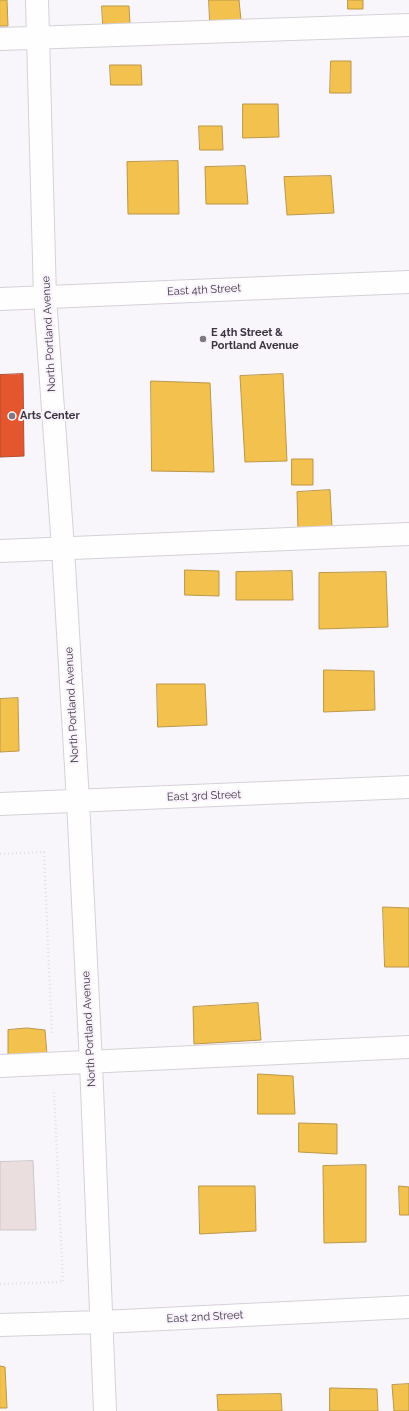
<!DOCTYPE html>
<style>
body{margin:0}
canvas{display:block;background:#f9f6fb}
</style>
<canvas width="409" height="1411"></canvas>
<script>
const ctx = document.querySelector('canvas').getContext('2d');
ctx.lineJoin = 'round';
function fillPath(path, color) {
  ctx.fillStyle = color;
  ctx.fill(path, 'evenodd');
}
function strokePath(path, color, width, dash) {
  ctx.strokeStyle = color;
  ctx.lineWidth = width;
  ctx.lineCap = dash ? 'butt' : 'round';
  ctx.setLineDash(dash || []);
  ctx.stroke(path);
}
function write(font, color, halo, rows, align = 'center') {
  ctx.font = font + ' Raleway,sans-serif';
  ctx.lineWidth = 4;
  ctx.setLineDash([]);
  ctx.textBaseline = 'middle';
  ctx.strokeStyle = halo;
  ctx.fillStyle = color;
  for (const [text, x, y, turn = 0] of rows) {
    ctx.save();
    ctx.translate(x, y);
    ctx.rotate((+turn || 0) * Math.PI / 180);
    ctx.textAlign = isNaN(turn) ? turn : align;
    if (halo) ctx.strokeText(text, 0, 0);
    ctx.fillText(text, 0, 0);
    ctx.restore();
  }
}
const homes = new Path2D(`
 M0,0h7l1,26h-8z
 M209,0h30l2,20 -31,1z
 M348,0h15v9h-15z
 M102,6h27l1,18h-27z
 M331,61h20v32h-21z
 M110,65h31l1,20h-31z
 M243,104h35l1,33 -36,1z
 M199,126h23l1,24h-23z
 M178,161l1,53h-51l-1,-52z
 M245,166l3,38h-42l-1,-37z
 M331,176l3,37 -47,2 -3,-38z
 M283,374l4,87 -42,1 -5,-86z
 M151,381l59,2 4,89 -62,-1z
 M292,459h21v26h-21z
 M330,490l2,37 -34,3 -1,-38z
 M185,570l34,1v25l-34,-1z
 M292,571l1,29h-57v-28z
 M386,572l2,55 -69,2v-56z
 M324,670l50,1 1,39 -51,2z
 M157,684h48l2,41 -49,2z
 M18,698l1,53 -19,1v-53z
 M383,907l26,1v59h-24z
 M258,1003l3,37 -67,4 -1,-37z
 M27,1028l18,2 2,25 -39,1v-26z
 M258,1074l35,2 2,38h-37z
 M299,1123l38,1v30l-38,-2z
 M366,1165v77l-42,1 -1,-77z
 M199,1186h56l1,45 -56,3z
 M399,1186l10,1v28h-9z
 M0,1366l5,1 2,41h-7z
 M409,1384v27h-15l-2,-26z
 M330,1388l47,1 1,22h-48z
 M281,1394l1,17h-64l-1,-16z`);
const shops = new Path2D(`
 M23,374l1,82 -24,1v-82z`);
const building = new Path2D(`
 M33,1161l3,69h-36v-68z`);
const path = new Path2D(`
 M0,854l44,-2 8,183
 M0,1284l63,-2 -9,-190`);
const minor = new Path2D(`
 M37,0l8,298 18,250 15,253 13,262 14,348
 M0,39l409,-14
 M0,551l409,-17
 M0,804l409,-17
 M0,1066l409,-19
 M0,1325l102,-3 307,-15`);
const major = new Path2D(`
 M0,299l409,-17`);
const markers = [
 [203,339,4,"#7e7980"],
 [12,416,4,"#7e7980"]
];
const streetNames = [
 ["East 4th Street",204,290,-3],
 ["North Portland Avenue",49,334,-93],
 ["North Portland Avenue",72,705,-93],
 ["East 3rd Street",204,796,-2],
 ["North Portland Avenue",89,1029,-93],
 ["East 2nd Street",205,1317,-3]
];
const poiNames = [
 ["E 4th Street &",211,333],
 ["Portland Avenue",211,346],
 ["Arts Center",20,416]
];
fillPath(homes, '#f2c14e');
strokePath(homes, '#bb9749', 1);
fillPath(shops, '#e4572e');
strokePath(shops, '#b14d32', 1);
fillPath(building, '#ebdedf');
strokePath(building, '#ccc6c8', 1);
strokePath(minor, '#d5d1d7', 24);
strokePath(major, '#d5d1d7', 24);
strokePath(path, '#e2e1e3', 2.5, [1, 3]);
strokePath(minor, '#fefefe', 22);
strokePath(major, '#fefefe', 22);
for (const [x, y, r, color] of markers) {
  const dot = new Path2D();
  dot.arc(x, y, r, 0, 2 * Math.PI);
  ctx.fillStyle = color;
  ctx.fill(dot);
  strokePath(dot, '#faf3fe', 1.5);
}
write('11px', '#3b363d', '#faf3fe', streetNames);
write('bold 11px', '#3b363d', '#faf3fe', poiNames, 'left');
</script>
